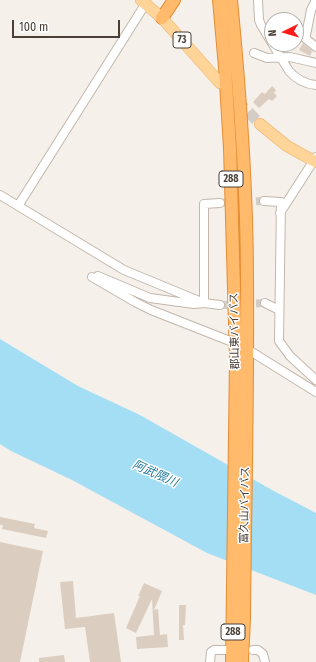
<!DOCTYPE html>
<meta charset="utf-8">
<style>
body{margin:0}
#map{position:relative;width:316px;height:662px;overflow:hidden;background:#f6f0ea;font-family:"Fira Sans Condensed",sans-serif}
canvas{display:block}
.north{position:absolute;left:264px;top:12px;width:40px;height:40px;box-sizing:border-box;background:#fff;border:1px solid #b7b3af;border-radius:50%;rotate:265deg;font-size:11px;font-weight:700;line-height:16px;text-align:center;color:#4a4037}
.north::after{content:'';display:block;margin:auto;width:14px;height:18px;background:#ff1b17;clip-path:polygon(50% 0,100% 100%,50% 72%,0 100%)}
.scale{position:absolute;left:12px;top:20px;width:108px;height:18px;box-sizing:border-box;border:2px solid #4a4037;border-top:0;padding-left:5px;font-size:12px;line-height:14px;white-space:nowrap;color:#4a4037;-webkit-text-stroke:3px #fff;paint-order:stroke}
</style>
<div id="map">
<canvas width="316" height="662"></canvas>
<div class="north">N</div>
<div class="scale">100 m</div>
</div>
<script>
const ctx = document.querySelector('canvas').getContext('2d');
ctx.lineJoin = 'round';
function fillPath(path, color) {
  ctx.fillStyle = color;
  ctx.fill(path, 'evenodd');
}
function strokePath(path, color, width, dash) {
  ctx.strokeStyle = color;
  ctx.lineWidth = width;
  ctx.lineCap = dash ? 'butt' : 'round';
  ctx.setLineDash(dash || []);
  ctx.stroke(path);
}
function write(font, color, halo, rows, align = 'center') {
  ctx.font = font + ' "Fira Sans Condensed","Noto Sans JP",sans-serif';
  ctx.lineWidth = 3;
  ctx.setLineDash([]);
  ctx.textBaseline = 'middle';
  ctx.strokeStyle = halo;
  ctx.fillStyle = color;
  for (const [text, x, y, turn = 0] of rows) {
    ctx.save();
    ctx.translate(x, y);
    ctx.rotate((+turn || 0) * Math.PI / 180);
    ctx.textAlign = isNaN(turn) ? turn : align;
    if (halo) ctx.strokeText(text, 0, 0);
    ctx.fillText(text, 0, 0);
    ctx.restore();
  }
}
const water = new Path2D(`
 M0,339l78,47 62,29 132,75 44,23v82l-109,-42 -135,-73 -61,-29 -11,-7z`);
const building = new Path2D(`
 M303,43l9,8 -2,5 -11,-6z
 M272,86l4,4 -2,3 3,3 -5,5 -3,-2 -10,9 -6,-6 9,-10 3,2z
 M0,517l35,7 -1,4 14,3 -2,7 -44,-9 1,-4h-3z
 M0,542l43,9 -23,111h-20z
 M73,581l3,37 38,-5 7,49h-31l-5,-35 -20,2 -5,-47z
 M144,583l18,8 -8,19 4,-1 2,26 7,-1 1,13 -31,2 -1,-12 18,-2 -2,-36 -16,34 -10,-5 14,-32h-2z
 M179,605h7l-1,20h-2l1,15h-5z
 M64,655l1,7h-26v-4z`);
const minorTunnel = new Path2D(`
 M220,203l44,-2
 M220,305l45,-2`);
const majorTunnel = new Path2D(`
 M237,100l23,24`);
const minor = new Path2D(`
 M258,0l1,20 2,5 28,46c7,8 16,13 27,14
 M316,0l-5,10 -5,25v4l10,8
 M254,53l13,5 23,-1 26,6
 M0,195l124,75 80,33v-99l16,-1
 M264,201l17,1 -2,139 11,15 26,24
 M18,206l128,-203
 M280,213l36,-56
 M98,276l52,22 44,6 10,-1 16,2
 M92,277l43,25 16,8 84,33
 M265,303l14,7
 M247,349l69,43
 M253,650h5l5,4 2,8
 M210,662l1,-10 3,-2h11`);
const major = new Path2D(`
 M141,0l21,18 58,65
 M260,124l27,22 29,16`);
const highway = new Path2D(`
 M219,0l6,67 5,81 6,211 -4,303
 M231,0c9,93 16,186 16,279 1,113 -2,226 -3,339l-2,44
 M162,18l12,-18`);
const shields = [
 [182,40,18],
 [231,179,24],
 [233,632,24]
];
const shieldNames = [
 ["73",182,40],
 ["288",231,179],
 ["288",233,632]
];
const streetNames = [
 ["郡山東バイパス",235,331,-91],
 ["富久山バイパス",245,505,-89]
];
const waterNames = [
 ["阿武隈川",155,474,24]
];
fillPath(water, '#a4def5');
fillPath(building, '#dbcec1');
strokePath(minorTunnel, '#d4cdc6', 8, [8, 4]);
strokePath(majorTunnel, '#d4cdc6', 11, [11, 5.5]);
strokePath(minor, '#c2b7ac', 10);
strokePath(major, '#ebb063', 12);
strokePath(highway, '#e68c33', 14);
strokePath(minor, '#fff', 8);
strokePath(major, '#ffd499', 11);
strokePath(highway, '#ffba6b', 12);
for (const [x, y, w] of shields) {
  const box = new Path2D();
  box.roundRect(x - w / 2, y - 8, w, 16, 3);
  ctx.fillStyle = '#fff';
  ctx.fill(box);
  strokePath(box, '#4a4037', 1);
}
write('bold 10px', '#4a4037', null, shieldNames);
write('11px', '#4a4037', '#fff', streetNames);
write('italic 12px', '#24799b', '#fff', waterNames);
</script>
